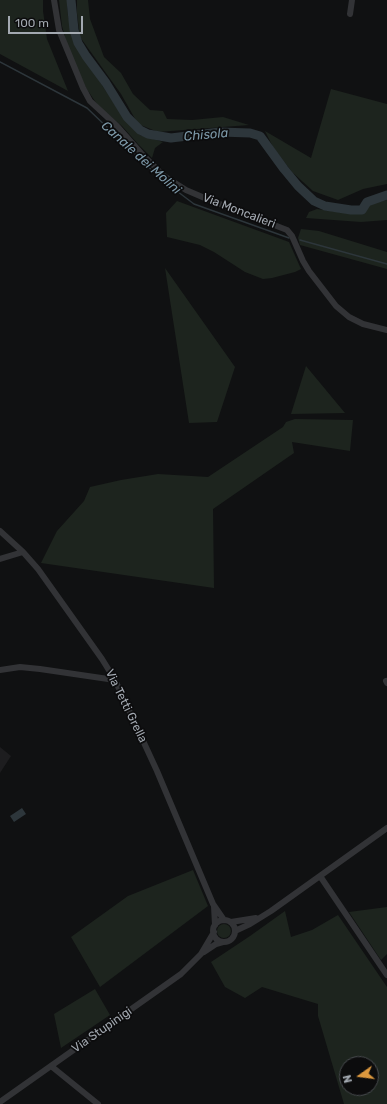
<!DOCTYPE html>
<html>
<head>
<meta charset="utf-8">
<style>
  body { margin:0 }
  #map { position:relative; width:387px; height:1104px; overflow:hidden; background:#101112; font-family:Rubik,sans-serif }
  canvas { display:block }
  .north { position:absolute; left:339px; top:1056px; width:40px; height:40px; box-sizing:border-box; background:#0c0c0d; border:1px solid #484b4f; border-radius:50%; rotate:256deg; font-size:11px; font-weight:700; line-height:16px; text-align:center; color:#a3a9b1 }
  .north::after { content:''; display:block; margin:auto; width:14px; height:18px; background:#dc983e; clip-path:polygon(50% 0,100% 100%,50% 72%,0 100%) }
  .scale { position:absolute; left:8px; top:16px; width:75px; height:18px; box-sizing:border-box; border:2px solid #a3a9b1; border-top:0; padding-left:5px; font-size:12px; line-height:14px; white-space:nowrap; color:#a3a9b1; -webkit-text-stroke:3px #0c0c0d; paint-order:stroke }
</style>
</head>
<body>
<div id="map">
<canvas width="387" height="1104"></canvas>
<div class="north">N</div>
<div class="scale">100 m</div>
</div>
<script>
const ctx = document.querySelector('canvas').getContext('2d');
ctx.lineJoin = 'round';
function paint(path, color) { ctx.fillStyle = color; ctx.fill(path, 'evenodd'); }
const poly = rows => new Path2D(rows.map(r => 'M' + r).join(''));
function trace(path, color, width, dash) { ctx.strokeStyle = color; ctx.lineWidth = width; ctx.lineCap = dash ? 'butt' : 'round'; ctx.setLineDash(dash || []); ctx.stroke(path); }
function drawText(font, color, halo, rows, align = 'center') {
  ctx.font = font + ' Rubik,sans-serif'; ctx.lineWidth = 3.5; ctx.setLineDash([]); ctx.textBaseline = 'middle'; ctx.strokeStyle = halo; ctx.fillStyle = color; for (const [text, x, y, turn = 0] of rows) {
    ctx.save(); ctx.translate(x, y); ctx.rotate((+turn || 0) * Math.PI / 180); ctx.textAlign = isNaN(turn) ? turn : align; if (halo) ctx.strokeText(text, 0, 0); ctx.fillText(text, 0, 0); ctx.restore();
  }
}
paint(poly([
  [0,747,11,756,0,773]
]), '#1d1d1f');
paint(poly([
  [0,0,43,0,43,11,47,39,68,91,0,54],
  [59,0,67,0,68,16,76,45,124,119,140,135,163,142,155,148,152,158,138,144,122,126,99,107,86,88,68,48,62,26],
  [77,0,88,0,90,19,104,57,121,73,133,94,150,110,163,111,167,119,192,120,223,117,249,125,158,132,138,124,121,94,80,37,77,13],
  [331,89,387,104,387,184,363,189,338,200,313,191,292,172,273,147,265,131,311,158],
  [387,200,387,220,361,222,306,218,309,212,317,209,352,214,363,212,370,204],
  [177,201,289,242,301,269,295,272,272,278,263,279,245,272,214,252,200,245,167,237,166,213],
  [301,229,319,231,387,252,387,269,300,245,298,238],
  [165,268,235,367,217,422,189,423],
  [306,366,345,413,291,414],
  [295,419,353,420,350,451,292,442,294,453,213,509,214,588,41,563,57,531,84,501,90,487,121,480,158,474,208,477,283,427,286,422],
  [193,870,208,906,100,987,71,937,128,896],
  [387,907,387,954,381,960,349,912],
  [285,911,291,937,312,930,338,915,387,987,387,1104,344,1104,318,1016,318,1004,262,987,245,998,225,987,211,962,250,936],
  [347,1064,371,1064,371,1088,347,1088],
  '217 931a7 7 0 1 1 14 0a7 7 0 1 1-14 0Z',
  [95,989,110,1015,61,1048,54,1014]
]), '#1d241e');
paint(poly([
  [22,808,26,814,14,822,10,816]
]), '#2d363b');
trace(poly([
  [0,62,87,108,161,179,194,204,289,238],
  [300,240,387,264]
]), '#2d363b', 1.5);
trace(poly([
  [71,0,74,30,78,43,86,56,106,83,127,117,140,130,148,134,171,138,220,132,250,133,260,136,284,169,298,186,314,201,325,206,351,210,362,210,367,202,387,195]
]), '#2d363b', 9);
trace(poly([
  [54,0,59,30,83,88,90,101,117,126,141,153,164,176,186,190,207,199,287,230,292,236,303,261,309,271,336,306,349,317,363,324,387,330],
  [350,14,352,0],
  [0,531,23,552,38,569,102,659,115,680,157,771,213,904,224,920],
  [0,559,23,552],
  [0,670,20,667,40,669,115,680],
  [386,681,387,683],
  [320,876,387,975],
  [214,906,215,925],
  '213 931a11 11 0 1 1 22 0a11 11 0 1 1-22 0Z',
  [231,922,256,918],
  [235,931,250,924,271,911,387,828],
  [204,952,216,944,223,942],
  [51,1066,98,1104],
  [0,1102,181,974,201,954,214,932]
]), '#323336', 6);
drawText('12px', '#a3a9b1', '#0c0c0d', [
  ["Via Moncalieri",239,211,21],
  ["Via Tetti Grella",126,706,64],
  ["Via Stupinigi",102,1030,-35]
]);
drawText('italic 13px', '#7d99a9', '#0c0c0d', [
  ["Chisola",206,135,-5],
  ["Canale dei Molini",141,158,42]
]);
</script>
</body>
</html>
